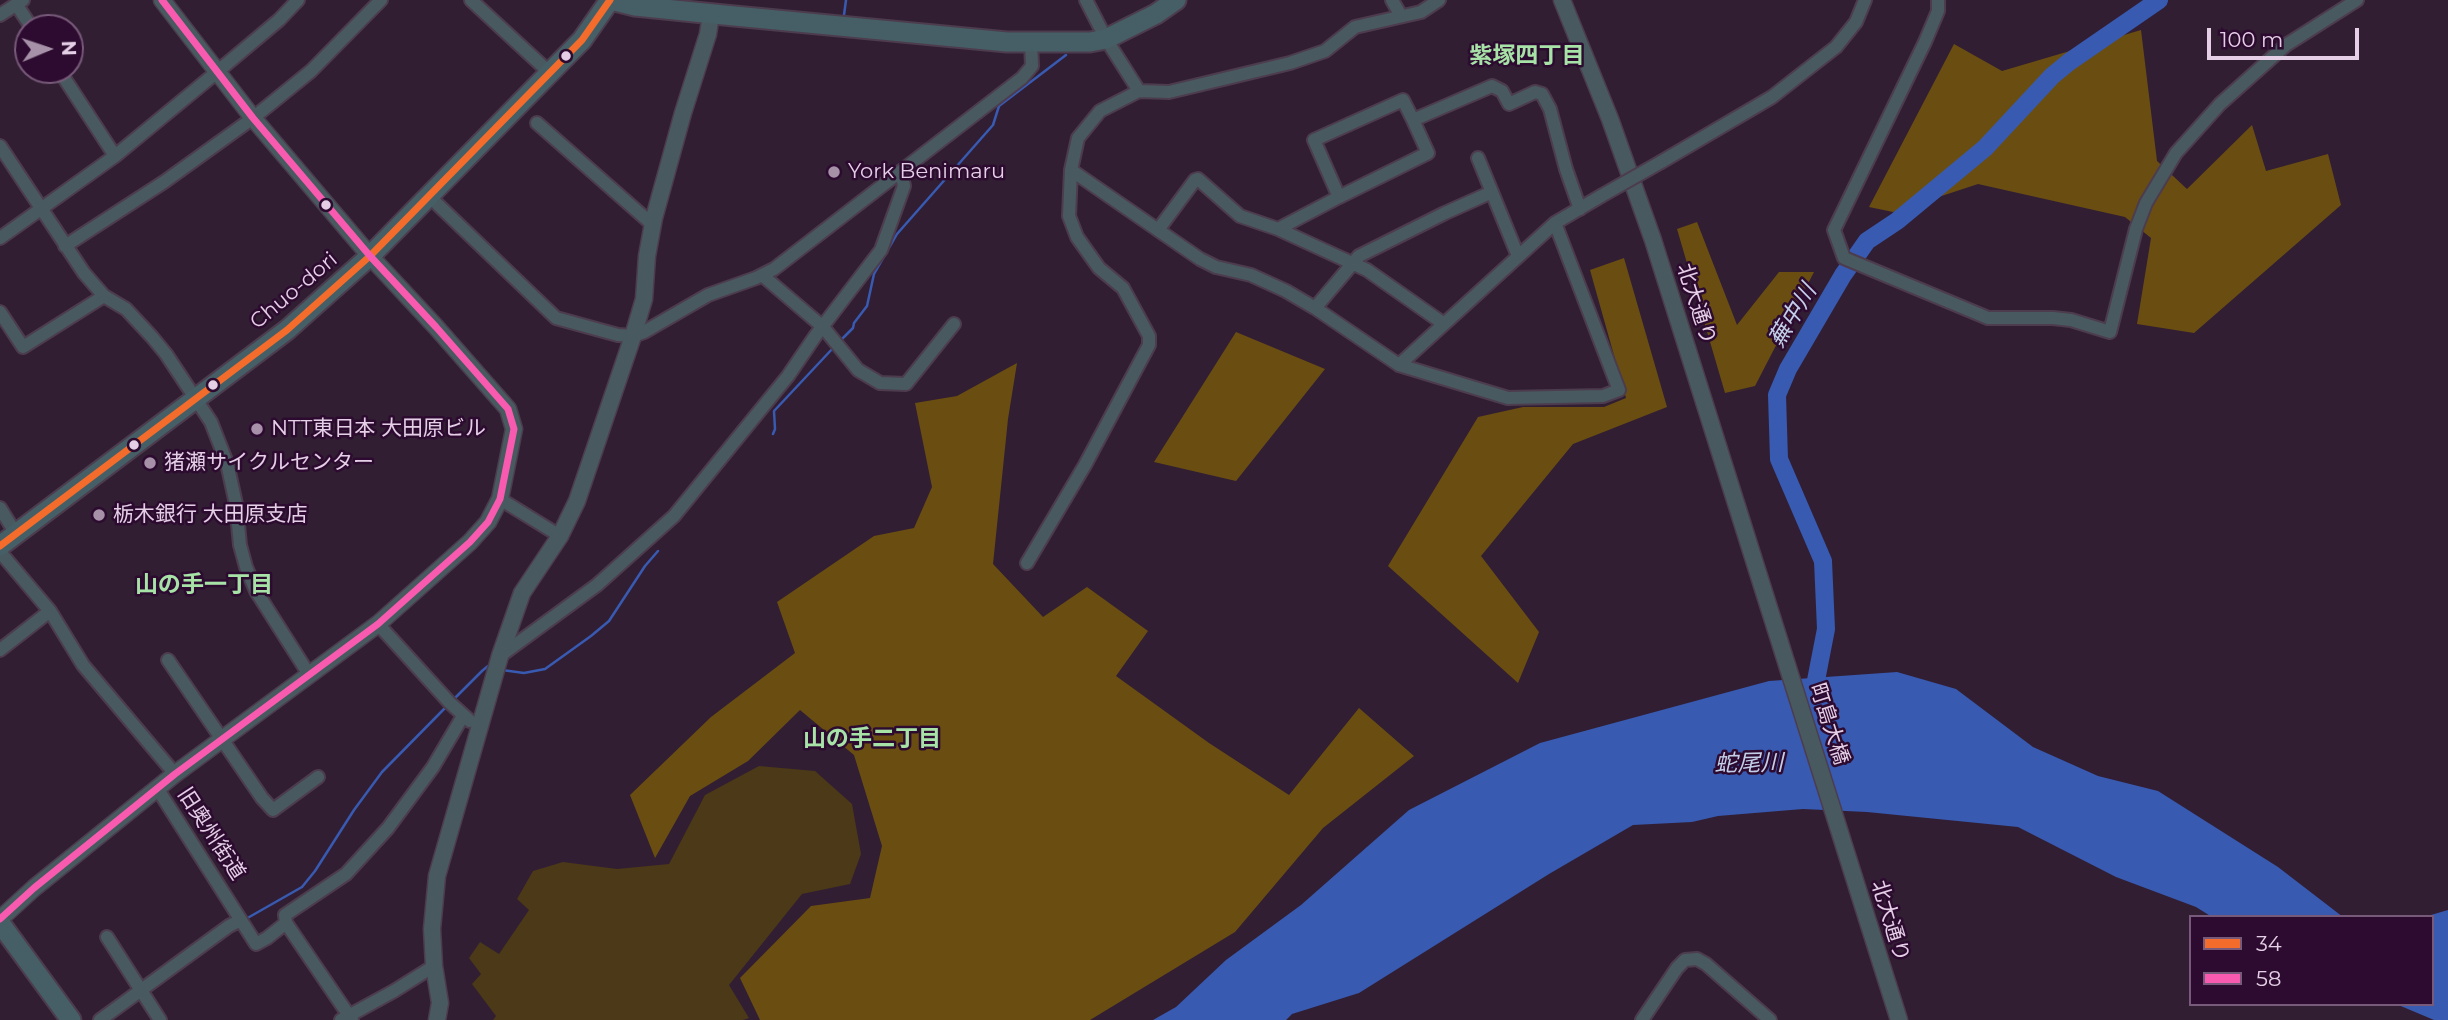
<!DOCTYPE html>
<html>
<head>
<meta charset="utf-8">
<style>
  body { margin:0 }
  #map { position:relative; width:2448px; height:1020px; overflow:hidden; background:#311e33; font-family:Montserrat,sans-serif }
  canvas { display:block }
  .legend { position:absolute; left:2189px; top:915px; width:245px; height:91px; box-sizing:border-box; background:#2d0b30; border:2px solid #775979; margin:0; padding:9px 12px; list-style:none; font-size:21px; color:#e5cfe7 }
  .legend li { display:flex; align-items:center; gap:14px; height:35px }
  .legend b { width:35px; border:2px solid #775979 }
  .north { position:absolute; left:14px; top:14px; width:70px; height:70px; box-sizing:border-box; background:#2d0b30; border:2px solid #775979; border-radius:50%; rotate:88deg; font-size:19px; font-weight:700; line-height:28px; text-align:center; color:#e5cfe7 }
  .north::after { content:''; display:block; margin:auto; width:24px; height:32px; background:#a691a8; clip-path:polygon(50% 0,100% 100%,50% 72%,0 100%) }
  .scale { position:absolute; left:2207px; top:28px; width:152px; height:32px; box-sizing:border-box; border:4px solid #e5cfe7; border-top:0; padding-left:9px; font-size:21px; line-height:24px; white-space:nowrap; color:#e5cfe7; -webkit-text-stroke:5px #2d0b30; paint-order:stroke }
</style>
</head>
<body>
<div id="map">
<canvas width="2448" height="1020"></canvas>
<ul class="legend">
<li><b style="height:9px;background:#f36c2b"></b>34</li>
<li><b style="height:9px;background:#f75aaf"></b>58</li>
</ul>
<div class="north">N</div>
<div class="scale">100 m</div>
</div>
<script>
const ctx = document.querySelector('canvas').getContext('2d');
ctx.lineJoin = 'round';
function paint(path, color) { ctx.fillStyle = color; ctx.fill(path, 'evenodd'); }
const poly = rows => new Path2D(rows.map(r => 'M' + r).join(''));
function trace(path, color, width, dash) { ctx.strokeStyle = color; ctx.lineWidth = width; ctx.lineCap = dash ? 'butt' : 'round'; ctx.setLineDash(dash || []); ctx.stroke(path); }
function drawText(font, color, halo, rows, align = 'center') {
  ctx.font = font + ' Montserrat,"Noto Sans JP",sans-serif'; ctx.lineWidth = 5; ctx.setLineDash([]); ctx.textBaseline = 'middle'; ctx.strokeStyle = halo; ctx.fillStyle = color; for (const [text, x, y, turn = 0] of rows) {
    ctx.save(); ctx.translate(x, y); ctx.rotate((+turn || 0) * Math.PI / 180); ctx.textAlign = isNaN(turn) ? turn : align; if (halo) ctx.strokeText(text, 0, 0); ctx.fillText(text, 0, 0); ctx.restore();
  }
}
paint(poly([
  [759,766,815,771,852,804,861,854,850,884,802,894,729,985,749,1018,743,1020,493,1020,496,1016,472,984,481,974,469,958,480,942,499,954,529,910,517,899,533,871,563,862,617,869,669,864,705,795]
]), '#4b3918');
paint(poly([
  [2141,30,2157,161,2187,189,2252,125,2266,171,2328,154,2341,205,2194,333,2137,324,2151,238,2125,217,1978,184,1893,212,1869,207,1954,44,2002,71],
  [1697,222,1737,325,1779,272,1814,272,1755,386,1725,393,1677,229],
  [1624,258,1667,407,1573,444,1481,556,1539,632,1518,683,1388,566,1478,417,1523,407,1604,407,1626,398,1590,270],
  [1236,332,1325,369,1236,481,1154,462],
  [1017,363,1008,419,993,564,1043,617,1087,587,1148,631,1116,676,1209,743,1289,795,1359,708,1414,756,1323,828,1235,932,1090,1020,760,1020,740,978,811,906,870,898,882,846,854,755,800,710,748,761,690,796,655,858,630,795,711,717,795,653,777,602,874,536,914,528,932,487,915,403,957,396]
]), '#6a4e11');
paint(poly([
  [1897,672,1956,689,2033,747,2098,776,2158,791,2278,867,2343,917,2212,917,2196,907,2116,877,2018,827,1867,812,1803,809,1718,816,1692,822,1633,825,1549,874,1359,993,1292,1014,1286,1020,1153,1020,1176,1007,1226,960,1301,905,1409,810,1540,743,1769,681],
  [2448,910,2448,1020,2434,1020,2396,1004,2432,1004,2432,917,2424,917]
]), '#385ab1');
trace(poly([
  [844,15,846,0],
  [839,342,853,328,854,323,867,306,874,274,897,234,993,125,999,106,1066,55],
  [773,434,775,429,774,411,834,347],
  [502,670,524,673,545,669,591,636,609,621,645,566,658,551],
  [453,700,482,671,488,666,492,666],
  [244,920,302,887,315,871,354,810,382,772,446,707]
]), '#385ab1', 2.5);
trace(poly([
  [1812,701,1826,629,1823,561,1779,459,1777,395,1788,369,1843,275,1867,241,1897,221,1985,148,2052,76,2069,62,2159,0]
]), '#385ab1', 18);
const minor = poly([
  [471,0,550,73],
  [1392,0,1401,16],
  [1938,0,1938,11,1925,42,1834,230,1844,258,1988,318,2053,318,2071,320,2110,332,2136,229,2146,203,2176,153,2220,104,2286,45,2357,0],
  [16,4,32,28],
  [0,15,23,0],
  [59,70,115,156],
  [1139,91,1169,92,1290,63,1325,51,1355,27,1421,12,1439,0],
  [537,123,653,225],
  [0,146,84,273,104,296,126,309,152,337,166,354,211,422,227,463,236,504,240,545,246,567,256,591,310,676],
  [1478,158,1518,256],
  [1661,162,1772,97,1809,68,1836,47,1856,22,1865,0],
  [1071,170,1200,259,1216,267,1251,275,1286,291,1315,308,1399,365,1508,398,1603,396,1619,390,1555,223],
  [430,197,556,318,618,335,633,336,644,332,708,295,756,278,774,269,1022,78,1032,66,1031,42],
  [1339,197,1428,153,1413,120],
  [1278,229,1339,197,1314,140,1403,100,1413,120,1492,86,1502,91,1509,104,1535,92,1542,94,1550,109,1566,169,1580,209],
  [1158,230,1195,180,1198,179,1240,216,1278,229,1367,270,1444,324],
  [0,238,115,156,217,72,279,20,298,0],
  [65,246,164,182,253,118,311,71,381,0],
  [762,275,823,327,858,370,880,383,906,384,954,324],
  [1315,308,1359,256,1445,213,1492,192],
  [0,312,23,347,104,296],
  [1399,365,1555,223,1601,196],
  [500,499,560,536],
  [0,508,16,534],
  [0,552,50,611,83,665,175,774],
  [1027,563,1085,465,1149,345,1149,336,1123,288,1099,268,1077,237,1069,216,1071,170,1078,138,1100,111,1139,91,1106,39,1086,0],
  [378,624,450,703,470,721],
  [0,650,50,611],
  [500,656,597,585,674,516,788,376,816,335,881,250,904,186,901,171],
  [168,660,262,798,273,810,318,777],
  [157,788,256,944,267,938,286,923,352,1020],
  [286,923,285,915,346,874,388,828,433,767,463,716],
  [107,937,160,1020],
  [100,1020,229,926,241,920],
  [341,1020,394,991,434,966],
  [1642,1020,1677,968,1685,960,1697,959,1706,964,1770,1020]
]);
const tertiary = poly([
  [1562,0,1610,119,1653,240,1899,1020],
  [0,919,34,888,175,774,378,624,470,542,488,522,500,499,514,429,508,409,436,327,370,256,253,118,162,0],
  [437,1020,440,1003,434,966,432,929,437,876,500,656,522,593,560,536,577,501,633,336,644,299,647,256,654,218,683,113,708,34,711,14]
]);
const primary = poly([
  [611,0,635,6,724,15,1007,42,1090,42,1106,39,1156,14,1176,0],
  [0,546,287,330,370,256,582,40,610,0],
  [0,923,71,1020]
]);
trace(minor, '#4c3c4e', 16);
trace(tertiary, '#4c3c4e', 19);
trace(primary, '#4c3c4e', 23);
trace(minor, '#485a5f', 12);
trace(tertiary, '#485a5f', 16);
trace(primary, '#465f66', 19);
const minorBridge = poly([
  [1601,196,1661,162]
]);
trace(minorBridge, '#4c3c4e', 16, []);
trace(minorBridge, '#485a5f', 12);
trace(poly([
  [0,546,287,330,370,256,582,40,610,0]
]), '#f36c2b', 7);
trace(poly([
  [0,919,34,888,175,774,378,624,470,542,488,522,500,499,514,429,508,409,436,327,370,256,253,118,162,0]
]), '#f75aaf', 7);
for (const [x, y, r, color] of [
  [566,56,6,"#e5cfe7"],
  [834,172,7,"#a691a8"],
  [326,205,6,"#e5cfe7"],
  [213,385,6,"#e5cfe7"],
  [257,429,7,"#a691a8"],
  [134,445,6,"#e5cfe7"],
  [150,463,7,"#a691a8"],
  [99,515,7,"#a691a8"]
]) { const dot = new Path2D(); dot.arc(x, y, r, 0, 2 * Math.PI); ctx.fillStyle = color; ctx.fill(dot); trace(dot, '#2d0b30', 2.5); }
drawText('21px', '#e5cfe7', '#2d0b30', [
  ["York Benimaru",848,172],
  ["NTT東日本 大田原ビル",271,429],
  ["猪瀬サイクルセンター",164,463],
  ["栃木銀行 大田原支店",113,515]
], 'left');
drawText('21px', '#e5cfe7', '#2d0b30', [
  ["Chuo-dori",294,291,-40],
  ["北大通り",1696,304,72],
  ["町島大橋",1829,724,72],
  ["旧奥州街道",211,834,57],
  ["北大通り",1890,921,73]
]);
drawText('bold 23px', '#a7e2a7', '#2d0b30', [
  ["紫塚四丁目",1527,56],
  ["山の手一丁目",204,585],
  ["山の手二丁目",872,739]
]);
drawText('italic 23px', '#c3cfe8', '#2d0b30', [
  ["蕪中川",1793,316,-59],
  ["蛇尾川",1749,764,-1]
]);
</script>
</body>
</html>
